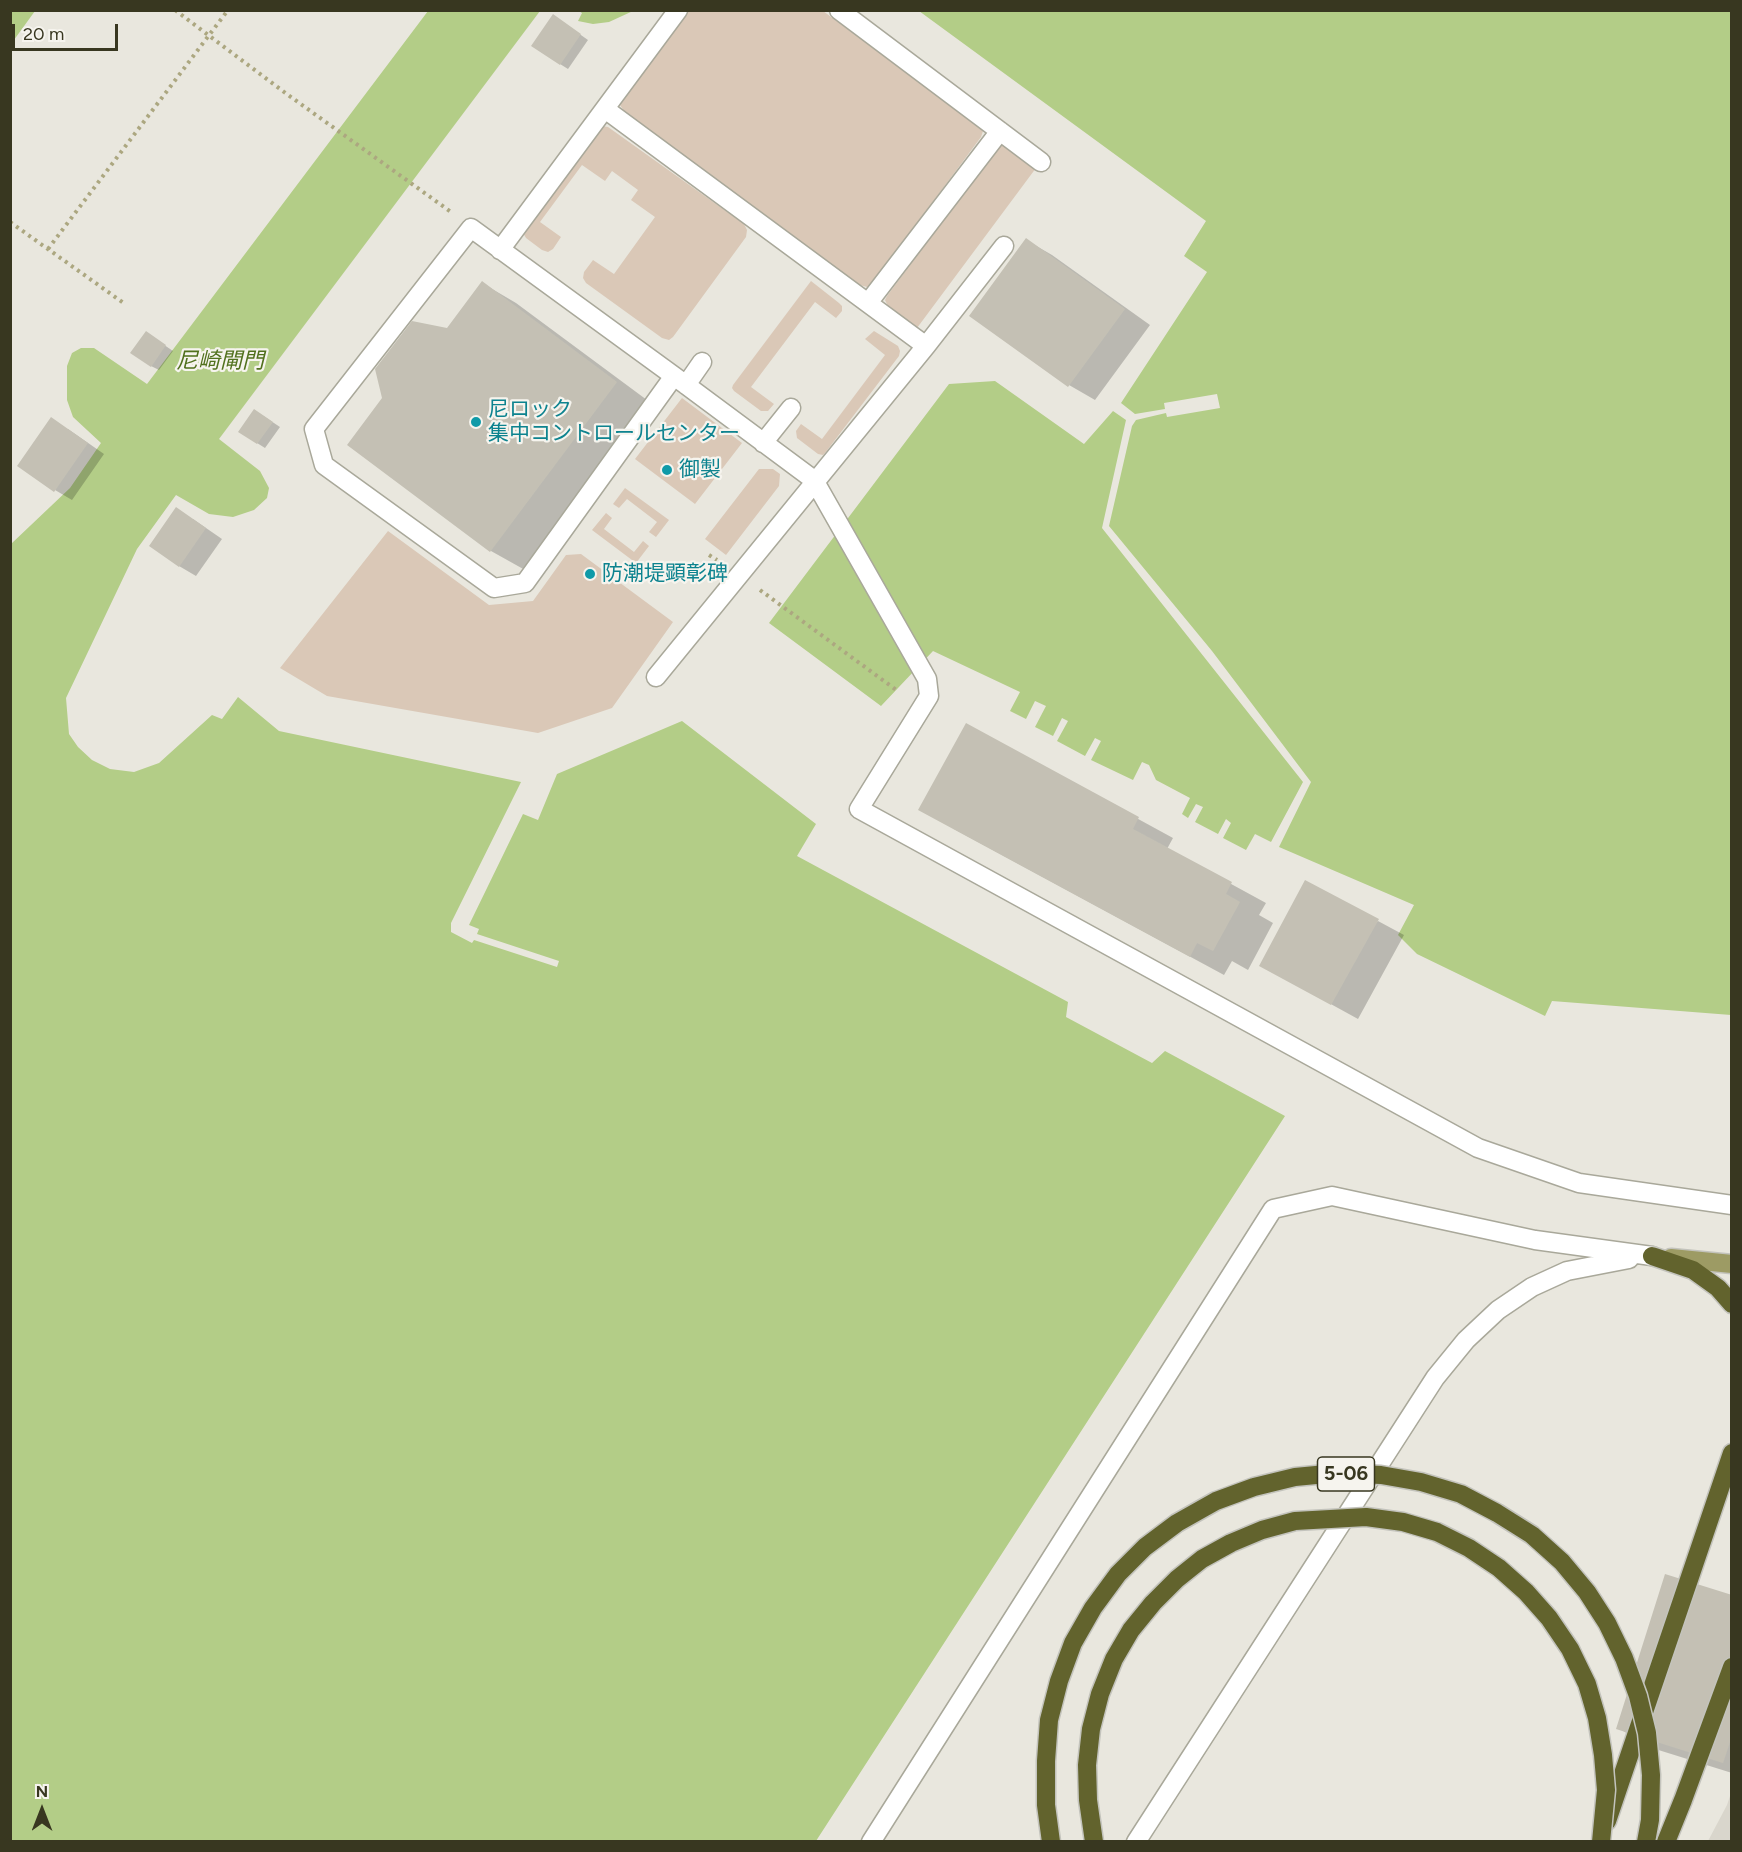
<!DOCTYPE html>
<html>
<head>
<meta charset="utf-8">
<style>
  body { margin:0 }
  #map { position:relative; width:1742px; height:1852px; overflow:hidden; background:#e9e7de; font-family:Figtree,sans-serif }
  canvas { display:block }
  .frame { position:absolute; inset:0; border:12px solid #383720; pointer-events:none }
  .north { position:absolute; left:12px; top:1780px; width:60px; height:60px; -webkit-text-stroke:4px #f6f4ee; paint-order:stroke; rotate:0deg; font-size:16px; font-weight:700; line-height:24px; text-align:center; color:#383720 }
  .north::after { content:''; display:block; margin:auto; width:21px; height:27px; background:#383720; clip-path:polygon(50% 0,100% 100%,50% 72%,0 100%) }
  .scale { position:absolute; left:12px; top:24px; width:106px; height:27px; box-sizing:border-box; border:3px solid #383720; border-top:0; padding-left:8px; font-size:18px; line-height:21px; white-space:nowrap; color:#383720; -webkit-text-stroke:4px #f6f4ee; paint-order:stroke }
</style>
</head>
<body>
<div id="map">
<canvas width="1742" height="1852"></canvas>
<div class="frame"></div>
<div class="north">N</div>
<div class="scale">20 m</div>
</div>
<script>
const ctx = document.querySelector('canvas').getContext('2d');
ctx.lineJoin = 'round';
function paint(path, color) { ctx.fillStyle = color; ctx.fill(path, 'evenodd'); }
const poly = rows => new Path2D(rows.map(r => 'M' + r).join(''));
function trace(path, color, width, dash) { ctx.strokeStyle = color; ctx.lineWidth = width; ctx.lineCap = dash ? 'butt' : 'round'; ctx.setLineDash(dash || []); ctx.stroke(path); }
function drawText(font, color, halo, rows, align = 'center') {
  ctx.font = font + ' Figtree,"Noto Sans JP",sans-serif'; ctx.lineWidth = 4.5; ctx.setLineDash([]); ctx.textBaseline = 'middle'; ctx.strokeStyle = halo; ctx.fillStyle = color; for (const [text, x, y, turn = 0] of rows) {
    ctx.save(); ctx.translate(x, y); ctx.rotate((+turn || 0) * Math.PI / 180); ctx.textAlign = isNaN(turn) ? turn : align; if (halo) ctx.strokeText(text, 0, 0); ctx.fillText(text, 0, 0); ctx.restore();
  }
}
paint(poly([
  [1731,1793,1731,1841,1708,1841,1727,1805]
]), '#d9d6cc');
paint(poly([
  [688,11,823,11,980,126,983,131,981,137,872,284,867,287,860,285,624,111,620,105,622,99],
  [602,126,608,127,744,224,747,230,746,237,673,337,669,340,662,338,586,283,583,278,584,272,593,260,614,274,655,217,631,200,638,190,612,171,605,181,582,165,540,222,561,237,553,249,548,252,542,250,526,238,523,233],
  [1002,145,1036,168,917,328,888,306,885,300,887,296,997,148],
  [811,281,839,303,842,306,842,311,836,318,815,302,751,387,774,404,768,411,761,411,734,391,732,388,733,385],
  [874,331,898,346,900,351,899,356,825,453,823,455,818,454,797,438,796,431,801,424,822,439,885,355,865,339],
  [682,398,742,443,695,504,635,459],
  [759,469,773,469,780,474,779,486,726,555,705,539],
  [625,488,669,520,656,537,649,532,657,522,627,499,619,508,613,504],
  [606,513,612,518,604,529,634,552,643,541,649,546,636,563,592,530],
  [388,531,489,605,533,601,566,555,581,554,673,622,612,708,538,733,327,696,280,668]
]), '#dac8b7');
paint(poly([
  [11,10,35,11,11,44,10,11],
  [428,11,540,11,219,439,260,471,269,488,267,498,254,510,233,517,209,514,176,495,137,549,66,698,69,734,78,747,92,760,110,769,134,772,159,763,212,715,222,719,238,697,279,731,521,782,451,923,451,932,472,943,474,940,557,967,559,961,477,934,479,929,469,925,523,814,538,820,557,774,682,721,816,824,797,856,1068,1002,1066,1017,1152,1063,1165,1051,1285,1116,816,1841,11,1841,11,544,70,488,101,443,73,417,67,400,67,366,72,353,81,348,94,348,147,384],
  [579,11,633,11,609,22,593,24,578,21,582,13],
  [919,11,1731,11,1731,1015,1552,1001,1545,1016,1417,954,1398,935,1414,905,1279,847,1311,782,1212,651,1109,526,1132,426,1136,420,1166,413,1167,417,1220,408,1217,394,1164,403,1165,409,1135,414,1121,403,1207,272,1184,256,1206,221],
  [995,381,1084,444,1113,411,1126,420,1102,528,1303,782,1271,842,1255,834,1246,850,1223,838,1231,823,1226,819,1218,834,1195,822,1203,807,1196,804,1188,818,1182,814,1190,798,1156,780,1149,765,1142,762,1133,780,1091,760,1101,741,1095,738,1085,756,1057,741,1068,721,1062,718,1053,736,1035,727,1046,706,1035,701,1026,719,1010,711,1020,692,933,651,881,706,769,623,949,384]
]), '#b3cd87');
paint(poly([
  [561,21,588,40,568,69,560,64],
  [1026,240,1052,255,1150,325,1095,400,1069,385],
  [482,283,516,303,651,403,525,570,491,551,349,445,384,399,447,329],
  [154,338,173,351,159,370,151,366],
  [262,415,280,427,265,448,257,443],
  [68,429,104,454,72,500,55,490],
  [193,519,222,539,196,576,179,566],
  [966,725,1173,838,1167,849,1266,903,1259,915,1273,923,1248,970,1232,961,1224,975,954,829],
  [1378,921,1404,935,1358,1019,1287,980],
  [1732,1596,1732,1773,1652,1748,1618,1728]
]), '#0003');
paint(poly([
  [553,14,581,34,560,65,531,46],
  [1026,238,1125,309,1068,387,969,316],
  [482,281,617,382,490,552,347,445,382,398,375,369,412,321,447,328],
  [146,331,166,345,151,367,130,353],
  [254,409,273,422,257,444,238,432],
  [51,417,88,443,54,492,17,466],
  [176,507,206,528,179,567,149,546],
  [966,723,1139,817,1133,829,1232,882,1226,894,1240,902,1213,951,1197,943,1190,957,918,810],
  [1305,880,1379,919,1331,1005,1259,966],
  [1665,1574,1732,1595,1732,1736,1723,1763,1616,1729]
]), '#c4c0b4');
const service = poly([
  [839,10,1041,162],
  [605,109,926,346],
  [500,250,678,10],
  [868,303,1000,131],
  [674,376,525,583,494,588,324,465,314,429,471,228,674,376,814,480,927,679,929,696,859,809,1478,1148,1579,1183,1732,1205],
  [686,385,702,362],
  [763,443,791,408],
  [656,677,926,346,1004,246]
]);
const minor = poly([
  [871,1842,1273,1209,1332,1196,1535,1240,1652,1256],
  [1136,1842,1435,1378,1466,1340,1498,1310,1532,1287,1567,1271,1629,1259]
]);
const primary = poly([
  [1671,1258,1732,1264]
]);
const motorway = poly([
  [1652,1256,1693,1270,1718,1288,1732,1304],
  [1607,1821,1732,1453],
  [1666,1842,1683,1800,1732,1667]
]);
trace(service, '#a9a89a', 21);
trace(minor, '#a9a89a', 21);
trace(primary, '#c3c3bc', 21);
trace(motorway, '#c3c3bc', 21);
trace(poly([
  [175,10,284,92,451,212],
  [10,222,125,304],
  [48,249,228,10],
  [709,555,717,560],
  [760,590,899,692]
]), '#aca780', 4, [3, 4.5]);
trace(service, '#fff', 18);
trace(minor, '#fff', 18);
trace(primary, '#9d9b64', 18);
trace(motorway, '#62632d', 18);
const motorwayBridge = poly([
  [1051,1842,1046,1805,1046,1761,1049,1720,1059,1681,1073,1643,1093,1608,1118,1574,1145,1547,1177,1523,1216,1501,1254,1487,1295,1477,1337,1473,1381,1475,1421,1482,1461,1494,1497,1513,1532,1535,1562,1562,1587,1592,1607,1623,1624,1658,1638,1696,1647,1733,1651,1775,1650,1820,1646,1842],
  [1094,1842,1088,1800,1087,1765,1091,1729,1100,1694,1114,1659,1131,1630,1153,1603,1177,1579,1202,1559,1231,1543,1262,1530,1295,1521,1366,1517,1403,1522,1437,1532,1469,1548,1499,1568,1526,1592,1549,1618,1570,1649,1587,1684,1597,1718,1603,1755,1606,1790,1601,1842]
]);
trace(motorwayBridge, '#c3c3bc', 21, []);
trace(motorwayBridge, '#62632d', 18);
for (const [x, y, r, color] of [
  [476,422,6,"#0f9aa8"],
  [667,470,6,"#0f9aa8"],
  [590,574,6,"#0f9aa8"]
]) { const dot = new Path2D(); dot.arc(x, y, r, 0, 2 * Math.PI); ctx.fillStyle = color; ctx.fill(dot); trace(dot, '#f6f4ee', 2); }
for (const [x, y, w] of [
  [1346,1474,57]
]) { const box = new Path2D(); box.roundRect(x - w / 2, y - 17, w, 34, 4.5); ctx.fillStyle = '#f6f4ee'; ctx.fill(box); trace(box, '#383720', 1.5); }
drawText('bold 20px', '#383720', null, [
  ["5-06",1346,1474]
]);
drawText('21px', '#0d838f', '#f6f4ee', [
  ["尼ロック",488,410],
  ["集中コントロールセンター",488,434],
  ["御製",679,470],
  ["防潮堤顕彰碑",602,574]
], 'left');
drawText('italic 22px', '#51711e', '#f6f4ee', [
  ["尼崎閘門",220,362]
]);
</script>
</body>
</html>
